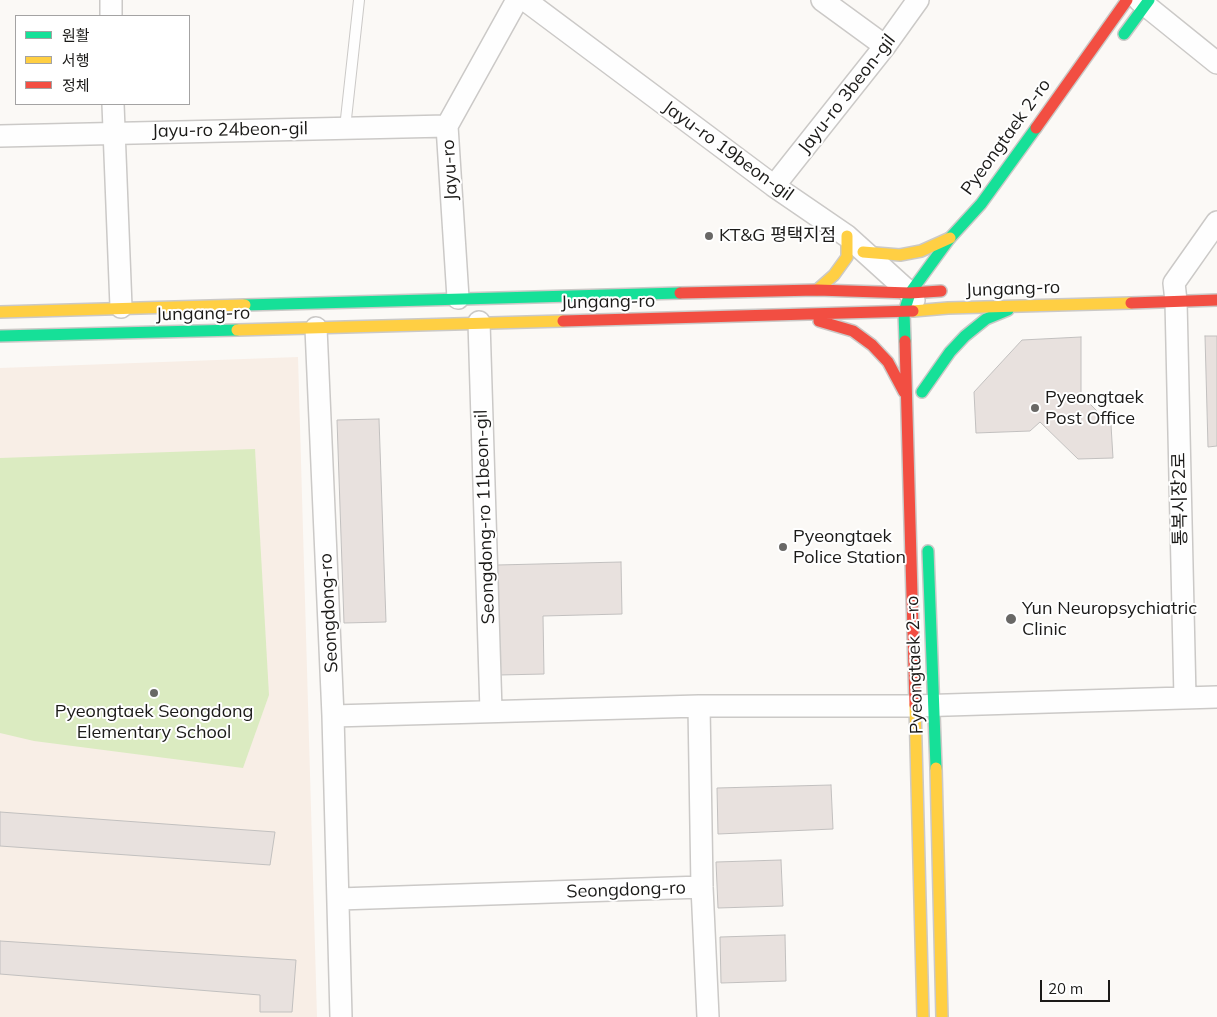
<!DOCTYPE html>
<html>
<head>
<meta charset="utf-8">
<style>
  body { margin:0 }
  #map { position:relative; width:1217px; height:1017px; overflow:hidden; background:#fbf9f6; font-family:Mulish,"Noto Sans KR",sans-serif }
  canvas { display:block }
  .legend { position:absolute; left:15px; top:15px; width:175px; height:90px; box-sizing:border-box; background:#fff; border:1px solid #a4a3a3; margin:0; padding:6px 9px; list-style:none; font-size:15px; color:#1b1a18 }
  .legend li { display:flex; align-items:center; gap:10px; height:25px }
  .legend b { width:25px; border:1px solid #a4a3a3 }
  .scale { position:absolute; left:1040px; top:980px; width:70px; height:22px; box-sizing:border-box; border:2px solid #1b1a18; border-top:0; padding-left:6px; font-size:15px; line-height:18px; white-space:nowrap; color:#1b1a18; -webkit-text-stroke:4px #fff; paint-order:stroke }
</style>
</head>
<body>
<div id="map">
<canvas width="1217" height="1017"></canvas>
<ul class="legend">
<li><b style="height:6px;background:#16e098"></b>원활</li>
<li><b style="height:6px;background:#ffcf43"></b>서행</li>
<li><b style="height:6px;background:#f24e42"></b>정체</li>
</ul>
<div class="scale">20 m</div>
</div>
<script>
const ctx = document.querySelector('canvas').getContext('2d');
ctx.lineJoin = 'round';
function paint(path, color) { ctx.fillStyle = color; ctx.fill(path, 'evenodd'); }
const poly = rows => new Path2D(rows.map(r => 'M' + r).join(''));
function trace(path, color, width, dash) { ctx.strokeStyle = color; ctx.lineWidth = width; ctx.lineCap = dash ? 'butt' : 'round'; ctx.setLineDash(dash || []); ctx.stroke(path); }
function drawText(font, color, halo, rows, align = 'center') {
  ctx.font = font + ' Mulish,"Noto Sans KR",sans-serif'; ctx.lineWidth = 4; ctx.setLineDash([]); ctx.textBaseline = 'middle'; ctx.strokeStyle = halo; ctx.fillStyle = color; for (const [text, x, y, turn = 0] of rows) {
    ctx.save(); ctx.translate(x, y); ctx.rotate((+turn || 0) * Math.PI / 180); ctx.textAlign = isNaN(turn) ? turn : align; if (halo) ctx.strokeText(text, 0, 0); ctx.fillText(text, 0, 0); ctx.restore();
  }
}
paint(poly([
  [298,357,317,1017,0,1017,0,368]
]), '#f8eee6');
paint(poly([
  [255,449,269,695,243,768,34,741,0,733,0,458]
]), '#dbebc1');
const building = poly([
  [1205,336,1217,336,1217,446,1208,447,1205,336],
  [1081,337,1081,395,1111,425,1113,458,1078,459,1040,422,1030,431,976,433,974,392,1022,340,1081,337],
  [379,419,386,622,344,623,337,420,379,419],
  [621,562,622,614,543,616,544,674,499,675,497,565,621,562],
  [831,785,833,829,718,834,717,788,831,785],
  [0,812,275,832,270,865,0,846,0,812],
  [781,860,783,906,718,908,716,862,781,860],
  [785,935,786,981,721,983,720,937,785,935],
  [0,941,296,960,292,1012,260,1012,260,995,0,974,0,941]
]);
paint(building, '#e8e1de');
trace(building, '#c2c0bf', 1);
const lane = poly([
  [345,128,359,0]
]);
const street = poly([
  [111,0,111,16],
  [525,0,774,186,847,236,910,293,914,300],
  [822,0,885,46],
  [1139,0,1217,63],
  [113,104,121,307],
  [0,136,447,126],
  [774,186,885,46,918,0],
  [458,298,447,126,517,0],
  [479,322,491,711],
  [316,328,333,716,341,1017],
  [1185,698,1176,301,1174,283,1217,222],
  [699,706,702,887,708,1017],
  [333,716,699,706,914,706,1217,697],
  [339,899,702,887]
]);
const fast = poly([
  [1124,34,1149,0],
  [245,305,680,293],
  [0,336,237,330],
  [905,341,904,312,910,293,950,238,981,204,1036,128],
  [922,392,950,352,965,336,986,319,1008,310],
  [928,551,936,768]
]);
const slow = poly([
  [863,252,900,255,921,251,950,238],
  [817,290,834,275,847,257,847,236],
  [913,311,948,308,1131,303],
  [0,312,245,305],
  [237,330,563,321],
  [915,705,923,1017],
  [936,768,942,1017]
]);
const jam = poly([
  [1036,128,1127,0],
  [680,293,817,290,910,293,941,291],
  [1131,303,1217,300],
  [563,321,913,311],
  [819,321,853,331,872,345,888,362,904,392],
  [905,341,915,705]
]);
trace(lane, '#cbc9c7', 12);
trace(street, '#cbc9c7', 24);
trace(fast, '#cbc9c7', 14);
trace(slow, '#cbc9c7', 14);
trace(jam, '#cbc9c7', 14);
trace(lane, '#fefefe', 10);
trace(street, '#fefefe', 21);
trace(fast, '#16e098', 11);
trace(slow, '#ffcf43', 11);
trace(jam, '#f24e42', 11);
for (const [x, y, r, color] of [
  [709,236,5,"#696866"],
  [1035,408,5,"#696866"],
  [783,547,5,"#696866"],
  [1011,619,6,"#696866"],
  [154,693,5,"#696866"]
]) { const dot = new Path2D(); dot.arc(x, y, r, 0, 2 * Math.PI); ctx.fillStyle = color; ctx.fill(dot); trace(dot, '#fff', 2); }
drawText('18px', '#1b1a18', '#fff', [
  ["Jayu-ro 3beon-gil",847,94,-52],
  ["Jayu-ro 24beon-gil",230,130,-1],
  ["Pyeongtaek 2-ro",1006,137,-54],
  ["Jayu-ro 19beon-gil",728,151,36],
  ["Jayu-ro",450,170,-93],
  ["Jungang-ro",1013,289,-2],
  ["Jungang-ro",608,302,-1],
  ["Jungang-ro",203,314,-1],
  ["통복시장2로",1180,499,-91],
  ["Seongdong-ro 11beon-gil",485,517,-92],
  ["Seongdong-ro",329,613,-93],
  ["Pyeongtaek 2-ro",915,665,-92],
  ["Seongdong-ro",626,890,-2]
]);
drawText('18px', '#1b1a18', '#fff', [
  ["KT&G 평택지점",719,236],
  ["Pyeongtaek",1045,398],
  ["Post Office",1045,419],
  ["Pyeongtaek",793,537],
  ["Police Station",793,558],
  ["Yun Neuropsychiatric",1022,609],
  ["Clinic",1022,630],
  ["Pyeongtaek Seongdong",154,712,"center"],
  ["Elementary School",154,733,"center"]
], 'left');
</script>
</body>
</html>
